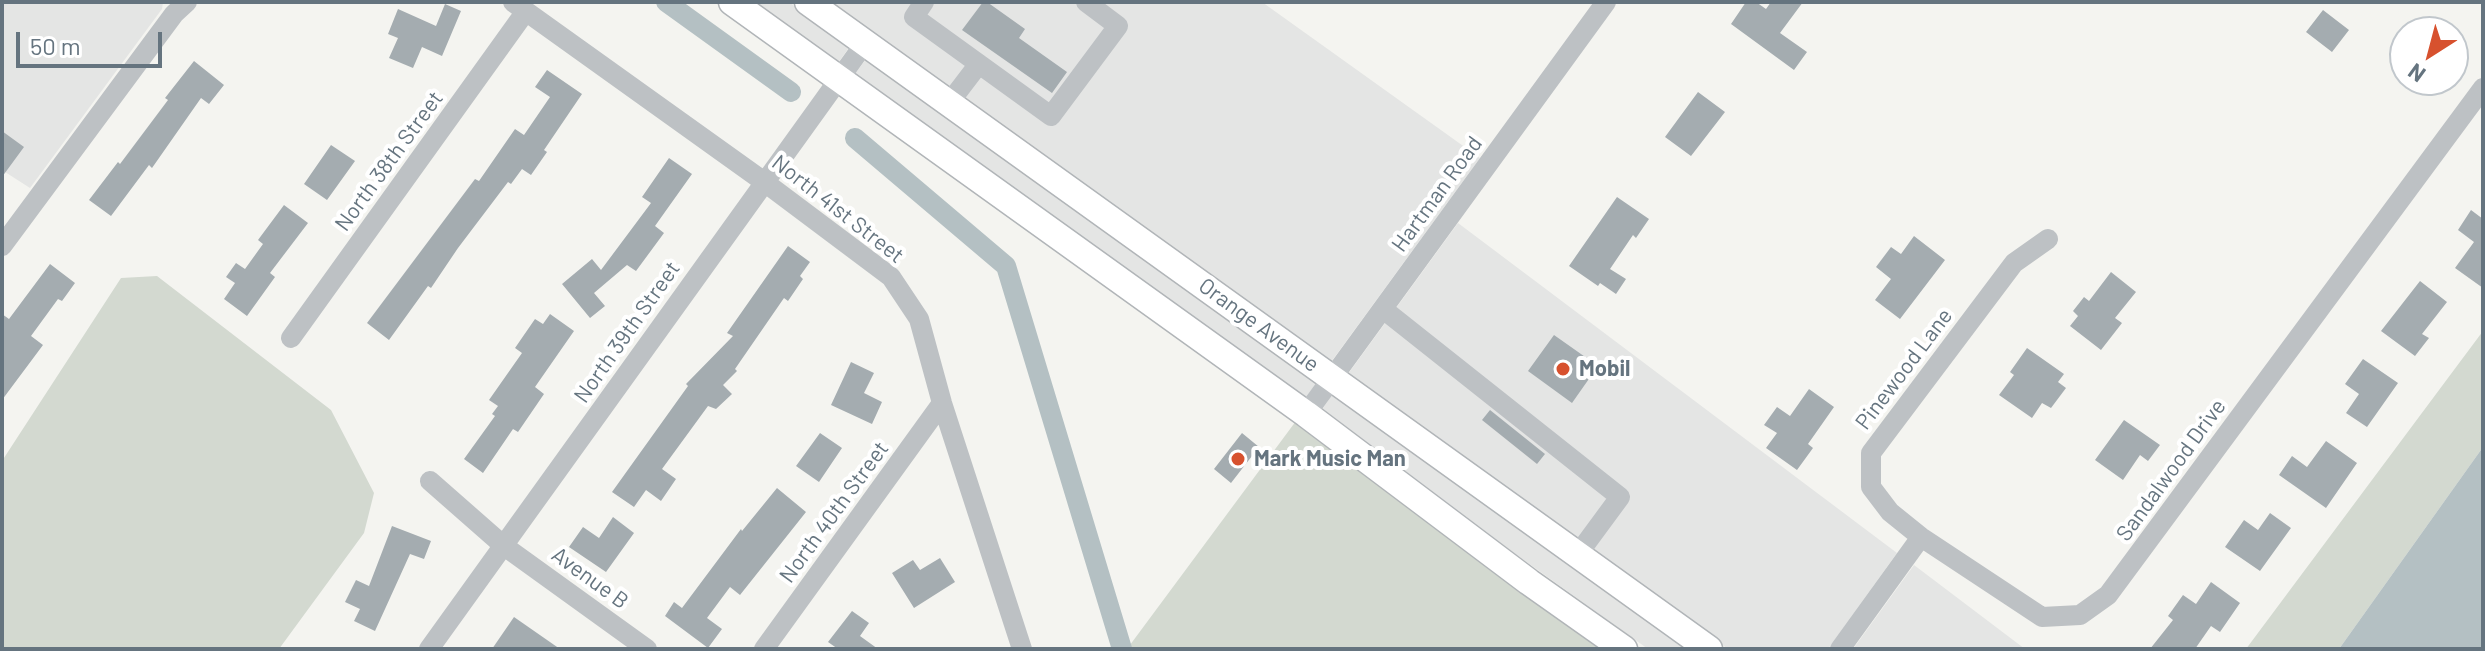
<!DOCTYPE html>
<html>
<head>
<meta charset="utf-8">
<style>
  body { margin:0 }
  #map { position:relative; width:2485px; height:651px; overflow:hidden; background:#f4f4f0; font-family:Barlow,sans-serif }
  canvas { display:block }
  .frame { position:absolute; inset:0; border:4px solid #65747f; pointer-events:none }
  .north { position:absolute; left:2389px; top:16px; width:80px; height:80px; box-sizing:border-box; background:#fff; border:2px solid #c1c7cc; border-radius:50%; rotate:216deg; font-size:22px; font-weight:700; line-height:32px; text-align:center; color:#65747f }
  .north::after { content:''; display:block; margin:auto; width:28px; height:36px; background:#d7512e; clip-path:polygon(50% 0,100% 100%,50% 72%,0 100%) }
  .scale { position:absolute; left:16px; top:32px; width:146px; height:36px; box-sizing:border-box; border:4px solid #65747f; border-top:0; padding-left:10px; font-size:24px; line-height:28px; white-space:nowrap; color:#65747f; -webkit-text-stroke:6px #fff; paint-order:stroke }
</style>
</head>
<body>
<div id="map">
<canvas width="2485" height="651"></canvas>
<div class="frame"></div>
<div class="north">N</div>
<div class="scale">50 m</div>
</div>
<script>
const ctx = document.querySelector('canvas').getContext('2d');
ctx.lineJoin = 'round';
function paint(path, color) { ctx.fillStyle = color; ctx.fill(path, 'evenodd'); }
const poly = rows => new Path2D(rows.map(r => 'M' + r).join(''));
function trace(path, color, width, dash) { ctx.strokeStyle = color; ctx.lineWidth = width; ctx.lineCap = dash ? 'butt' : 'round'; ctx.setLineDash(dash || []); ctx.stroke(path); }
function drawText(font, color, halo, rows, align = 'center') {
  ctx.font = font + ' Barlow,sans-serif'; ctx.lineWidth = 8; ctx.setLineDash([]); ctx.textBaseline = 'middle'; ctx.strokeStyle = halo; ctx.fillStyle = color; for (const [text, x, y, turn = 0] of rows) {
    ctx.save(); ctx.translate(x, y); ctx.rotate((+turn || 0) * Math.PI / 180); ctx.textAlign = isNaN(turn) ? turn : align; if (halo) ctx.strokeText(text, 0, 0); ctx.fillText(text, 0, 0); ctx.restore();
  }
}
paint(poly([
  [2,2,163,2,162,9,30,188,2,170],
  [754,2,789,2,850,46,838,63],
  [828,2,1262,2,1480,158,1331,362],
  [867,58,1318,381,1305,399,854,75],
  [1458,223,1897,553,1828,649,1728,649,1348,374],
  [1334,392,1690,649,1648,649,1418,484,1321,411],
  [1914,565,2025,649,1853,649]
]), '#e4e5e4');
paint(poly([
  [157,276,331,410,374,493,364,533,279,649,2,649,2,461,121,278],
  [2483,331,2483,447,2339,649,2246,649],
  [1296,421,1604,649,1127,649]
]), '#d3d9d0');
paint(poly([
  [2483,447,2483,649,2339,649]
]), '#b4c0c3');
trace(poly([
  [666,2,791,92],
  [855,138,1006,266,1122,649]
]), '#b4c0c3', 20);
paint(poly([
  [983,2,987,2,1025,29,1019,38,1067,72,1052,93,962,30],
  [1746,2,1756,2,1766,9,1771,2,1803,2,1780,33,1807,52,1794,70,1731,24],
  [445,4,461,11,442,56,422,47,413,68,389,58,398,38,388,34,398,9,436,26],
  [2323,10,2349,30,2332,52,2306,32],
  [194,61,224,85,209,104,201,98,152,168,149,165,111,216,89,200,118,162,120,164,168,100,165,98],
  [547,70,582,94,544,150,547,152,531,175,522,169,511,184,508,182,458,248,431,288,428,286,389,340,367,323,475,179,479,181,515,129,524,135,550,97,535,87],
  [1698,92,1725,112,1691,156,1665,137],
  [2,131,24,147,2,177],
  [331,145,355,161,327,200,304,184],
  [669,158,692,174,655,226,664,233,636,271,627,265,594,293,605,306,590,318,562,284,592,259,601,270,651,203,642,197],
  [1617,197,1649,219,1636,238,1633,235,1610,269,1626,279,1616,294,1600,283,1598,286,1569,266],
  [284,205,308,223,270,273,275,277,247,316,224,299,235,283,226,277,236,263,245,269,263,244,258,240],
  [2471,210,2483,219,2483,288,2455,268,2474,242,2458,230],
  [1914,236,1945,260,1900,319,1875,300,1891,279,1876,267,1891,247,1901,254],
  [788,246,810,262,800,276,803,279,788,301,784,298,735,369,737,371,723,385,732,394,716,409,708,406,662,469,676,479,661,501,646,490,634,507,612,492,688,386,686,384,733,336,727,333],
  [50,264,75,283,62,301,58,299,31,336,43,345,2,400,2,314,9,319],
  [2111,272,2136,292,2115,318,2122,323,2101,350,2070,326,2078,316,2073,311,2084,297,2089,301],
  [2420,281,2447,302,2422,334,2429,338,2415,356,2381,331],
  [550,314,574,331,535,387,544,394,518,432,513,429,483,473,464,459,495,416,492,414,498,406,489,400,522,353,515,348,535,319,543,324],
  [1554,335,1598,366,1572,403,1528,371],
  [2027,348,2064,374,2058,382,2066,388,2051,408,2042,403,2032,418,1999,395,2014,375,2010,372],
  [2363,359,2398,383,2367,427,2346,413,2359,394,2345,384],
  [851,362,874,373,864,393,882,402,872,424,831,405],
  [1809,389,1834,407,1808,444,1813,448,1797,470,1766,448,1777,433,1764,425,1777,407,1790,416],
  [1490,410,1545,454,1537,464,1482,420],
  [2124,420,2160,445,2148,461,2140,455,2123,480,2095,460],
  [820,433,842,448,819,482,796,466],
  [1242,433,1259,447,1231,483,1214,469],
  [2326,441,2357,463,2326,508,2279,475,2292,456,2307,467],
  [777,488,806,512,740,595,730,587,707,618,722,629,708,648,665,616,674,602,682,608,741,529,742,531],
  [2270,513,2291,528,2260,571,2225,547,2244,520,2258,530],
  [613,517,634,533,606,572,569,547,583,527,599,538],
  [392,526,431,541,424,559,410,554,375,631,354,621,360,609,345,602,356,580,369,586],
  [940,558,955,582,914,608,892,573,913,560,920,570],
  [2211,582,2240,603,2220,632,2211,626,2195,649,2150,649,2173,620,2168,616,2183,595,2196,604],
  [852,611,869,623,860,636,878,649,838,649,828,642],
  [514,617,560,649,492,649]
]), '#a4acb0');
const major = poly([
  [732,2,1306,414,1529,582,1624,649],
  [808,2,1709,649]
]);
trace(major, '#b1b5b8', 29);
trace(poly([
  [513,2,763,181,891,277,919,319,942,403,1022,649],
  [924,2,914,17,1051,116,1118,26,1086,2],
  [949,103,978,65],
  [2048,239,2014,263,1871,453,1871,487,1890,512,1921,537,2042,617,2080,615,2108,595,2483,88],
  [2,246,174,14,187,2],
  [1383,309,1620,497,1578,554],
  [291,338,526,11],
  [1306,414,1606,2],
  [430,481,504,546,647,649],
  [429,649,865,43],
  [764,649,942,403],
  [1840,649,1921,537]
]), '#bdc1c4', 20);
trace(major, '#fff', 26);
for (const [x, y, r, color] of [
  [1563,369,8,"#d7512e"],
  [1238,459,8,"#d7512e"]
]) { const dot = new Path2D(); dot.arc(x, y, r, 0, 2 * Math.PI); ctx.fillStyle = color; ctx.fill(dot); trace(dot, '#fff', 3); }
drawText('22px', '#65747f', '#fff', [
  ["North 38th Street",389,161,-54],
  ["Hartman Road",1437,194,-54],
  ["North 41st Street",838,209,38],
  ["Orange Avenue",1259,325,36],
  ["North 39th Street",627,332,-55],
  ["Pinewood Lane",1904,369,-53],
  ["Sandalwood Drive",2171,470,-54],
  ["North 40th Street",834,512,-54],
  ["Avenue B",590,578,36]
]);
drawText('bold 22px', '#65747f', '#fff', [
  ["Mobil",1579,369],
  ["Mark Music Man",1254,459]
], 'left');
</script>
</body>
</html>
